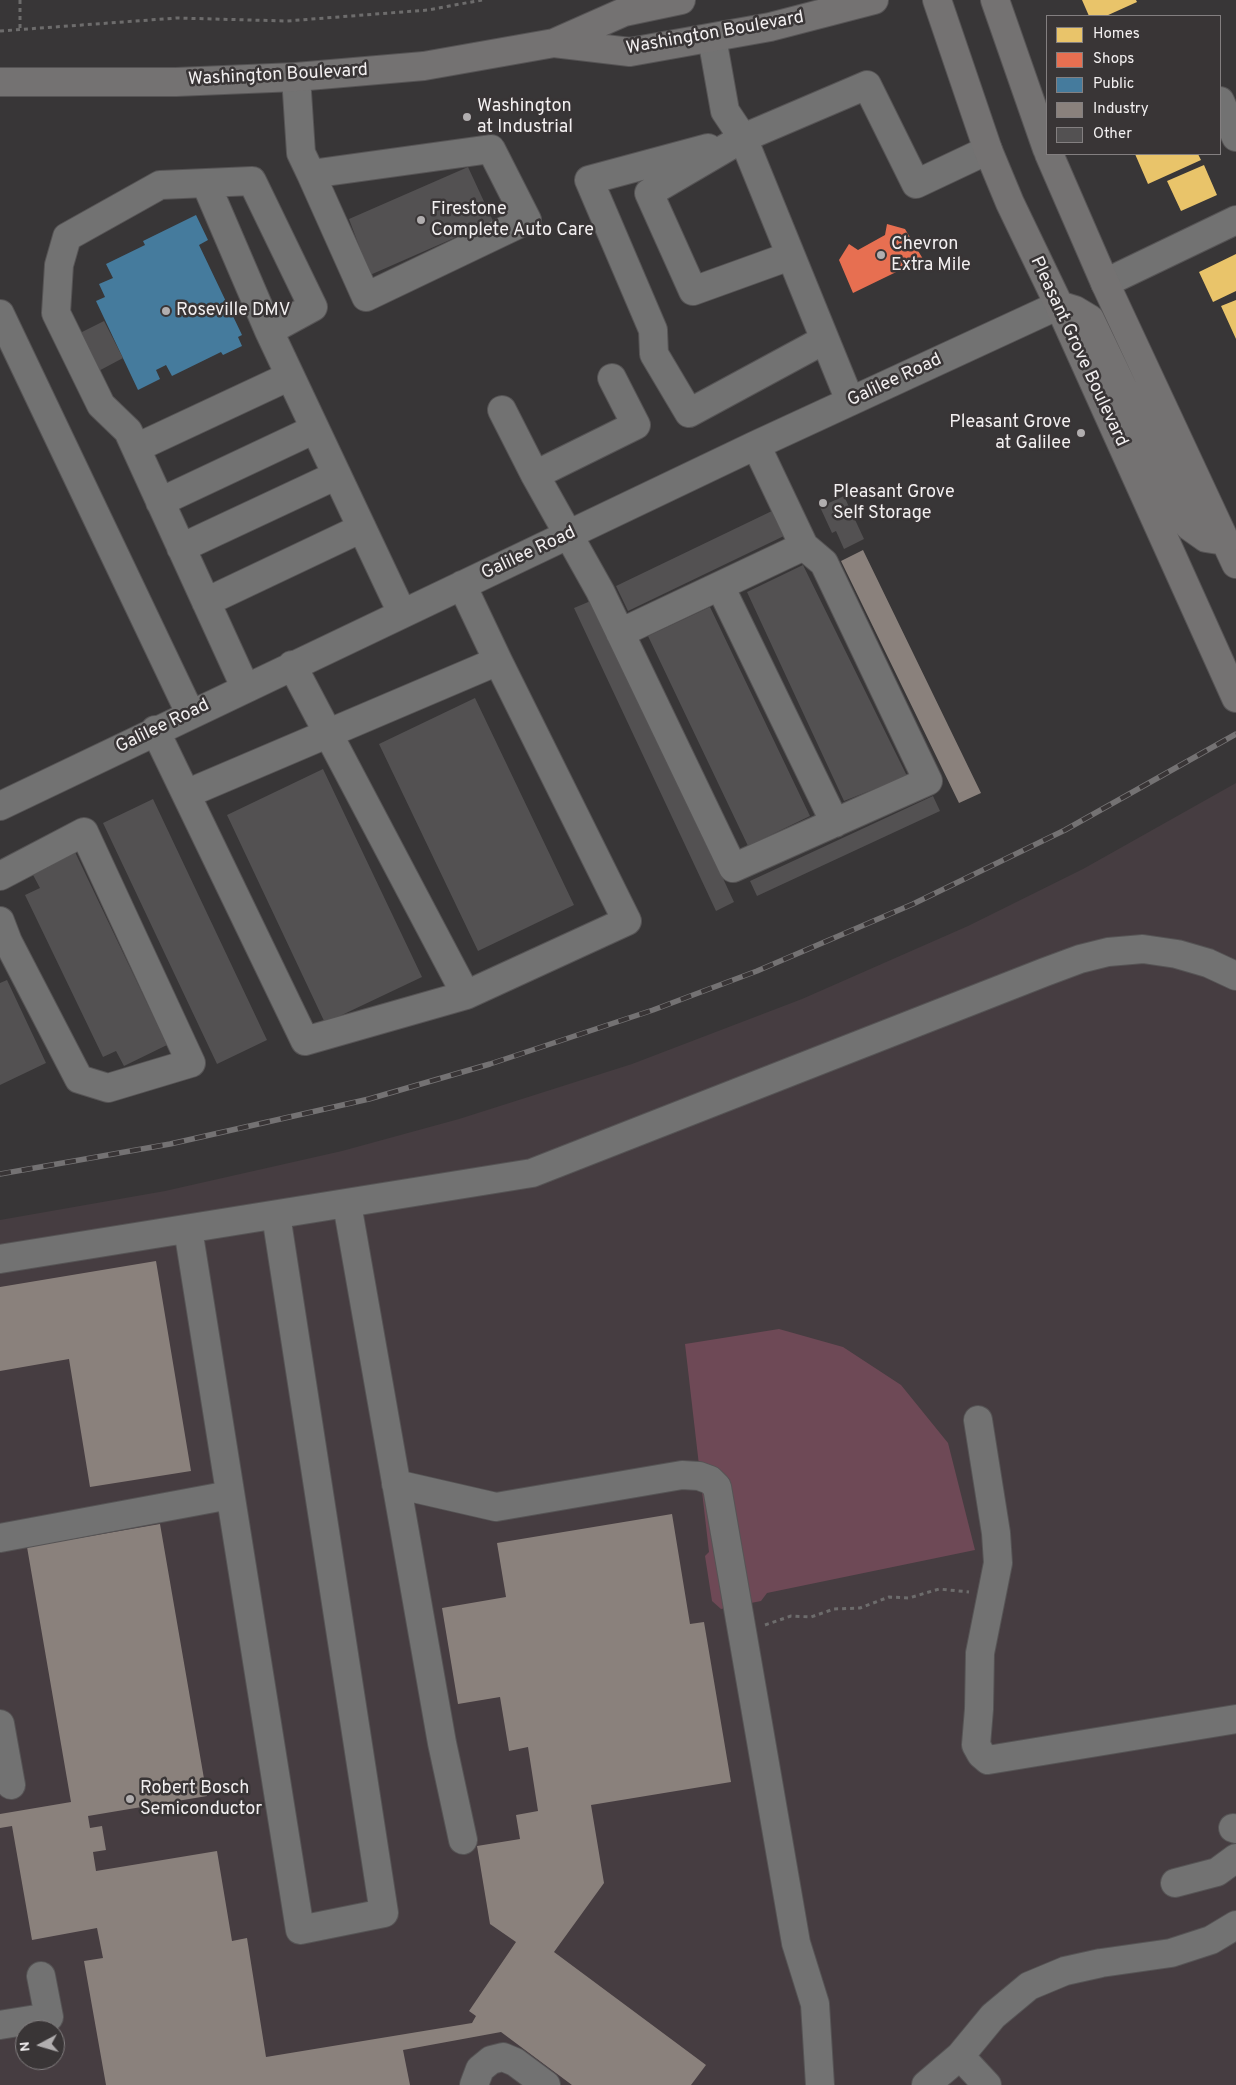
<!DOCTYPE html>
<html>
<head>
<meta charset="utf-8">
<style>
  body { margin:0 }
  #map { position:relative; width:1236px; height:2085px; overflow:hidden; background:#383637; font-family:Overpass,sans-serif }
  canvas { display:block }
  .legend { position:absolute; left:1046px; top:15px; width:175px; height:140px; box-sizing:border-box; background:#393536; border:1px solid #837f80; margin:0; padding:6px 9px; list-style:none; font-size:15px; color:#f2eff0 }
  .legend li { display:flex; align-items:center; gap:10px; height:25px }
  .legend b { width:25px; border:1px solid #837f80 }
  .north { position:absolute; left:15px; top:2020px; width:50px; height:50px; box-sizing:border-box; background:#393536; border:1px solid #837f80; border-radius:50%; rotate:264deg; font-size:14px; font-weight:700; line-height:20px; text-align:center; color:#f2eff0 }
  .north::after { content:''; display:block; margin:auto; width:18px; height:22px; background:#b1aeaf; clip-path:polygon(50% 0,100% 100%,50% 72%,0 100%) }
</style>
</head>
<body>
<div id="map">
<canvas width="1236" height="2085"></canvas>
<ul class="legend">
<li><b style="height:14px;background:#e9c46a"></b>Homes</li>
<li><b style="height:14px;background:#e76f51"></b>Shops</li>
<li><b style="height:14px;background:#457b9d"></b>Public</li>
<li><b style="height:14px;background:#8a817c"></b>Industry</li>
<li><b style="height:14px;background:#535152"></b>Other</li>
</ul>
<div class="north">N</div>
</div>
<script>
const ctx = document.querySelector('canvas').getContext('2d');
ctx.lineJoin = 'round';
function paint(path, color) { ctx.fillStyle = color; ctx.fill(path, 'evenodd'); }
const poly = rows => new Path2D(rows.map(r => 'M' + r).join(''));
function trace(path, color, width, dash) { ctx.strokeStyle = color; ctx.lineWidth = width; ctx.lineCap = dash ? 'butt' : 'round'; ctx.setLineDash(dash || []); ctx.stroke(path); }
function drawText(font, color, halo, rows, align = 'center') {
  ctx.font = font + ' Overpass,sans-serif'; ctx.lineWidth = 5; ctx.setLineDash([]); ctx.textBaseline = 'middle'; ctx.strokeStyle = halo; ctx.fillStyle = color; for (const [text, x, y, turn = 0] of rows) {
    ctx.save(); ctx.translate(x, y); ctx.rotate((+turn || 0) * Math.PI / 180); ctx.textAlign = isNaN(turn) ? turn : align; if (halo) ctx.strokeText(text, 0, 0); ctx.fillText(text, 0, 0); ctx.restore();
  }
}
paint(poly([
  [1236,783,1236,2085,0,2085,0,1220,165,1191,342,1151,459,1119,632,1064,802,999,968,926,1083,869],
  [25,2030,55,2030,55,2060,25,2060]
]), '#463d41');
paint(poly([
  [779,1329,843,1347,901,1385,948,1443,975,1550,767,1593,761,1601,721,1609,712,1601,705,1556,709,1552,685,1344]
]), '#6e4956');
paint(poly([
  [1082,0,1136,0,1137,2,1106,16,1089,16],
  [1135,154,1198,154,1201,160,1148,184],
  [1204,165,1217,195,1181,211,1167,181],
  [1236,254,1236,291,1213,302,1199,272],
  [1236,300,1236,339,1221,306]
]), '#e9c46a');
paint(poly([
  [887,224,905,229,923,259,853,293,839,260,849,244,858,250,885,235]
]), '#e76f51');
paint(poly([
  [196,215,208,240,199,245,242,335,238,337,242,346,223,355,221,352,172,376,166,365,156,370,160,379,138,390,96,301,105,297,99,284,113,278,106,264,145,245,143,241]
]), '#457b9d');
paint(poly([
  [863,550,981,793,959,803,841,561],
  [156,1261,191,1471,90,1487,69,1359,0,1371,0,1287],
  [672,1514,690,1624,704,1622,731,1782,591,1805,604,1883,554,1952,706,2065,691,2085,572,2085,501,2032,403,2050,410,2085,106,2085,84,1961,103,1958,97,1928,32,1940,12,1826,0,1828,0,1814,71,1802,27,1547,160,1524,207,1796,88,1816,90,1828,102,1826,106,1850,93,1852,96,1871,217,1851,232,1941,247,1938,266,2057,472,2023,476,2016,469,2011,516,1942,490,1924,477,1846,520,1839,516,1815,538,1811,528,1747,509,1751,500,1697,458,1704,442,1608,506,1597,497,1543]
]), '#8a817c');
paint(poly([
  [468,167,493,221,370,275,349,219],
  [104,321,123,358,93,374,74,336],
  [844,496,864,539,844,549,836,531,832,533,820,507],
  [774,510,786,535,628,611,616,586],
  [803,565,907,776,844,801,747,592],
  [593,600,734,902,716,911,574,608],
  [710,607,810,816,748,846,648,636],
  [475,698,574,905,478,951,379,744],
  [323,769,422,977,325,1023,227,815],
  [933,796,940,811,757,896,750,881],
  [153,799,267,1040,217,1064,103,823],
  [75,852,167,1045,124,1066,116,1051,103,1057,25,895,40,888,32,873],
  [7,980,46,1063,0,1085,0,983]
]), '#535152');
const minor = poly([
  [712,38,725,111,743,138,850,401],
  [296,77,301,153,311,174,366,297,527,220,491,149,311,174],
  [1220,101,1236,137],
  [708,148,589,180,653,330,654,354,689,413,824,340],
  [206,184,269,331],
  [790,256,693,291,649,193,743,138,867,85,916,184,988,150],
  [1105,283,1236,220],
  [0,314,190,713],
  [612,378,636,425,535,475,600,591,733,868,928,781,824,563,804,546,756,445],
  [502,410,535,475],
  [136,448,290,376],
  [160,502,315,429],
  [181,548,337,475],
  [720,586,835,823],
  [206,602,362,528],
  [620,633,804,546],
  [245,687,128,431,101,405,56,313,59,265,67,237,160,185,252,181,313,307,269,331,402,613],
  [155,730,305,1041,466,995,292,665],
  [186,794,498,661,462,585],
  [0,806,756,445,1059,305],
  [0,876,84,832,191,1063,108,1088,79,1079,8,942,0,921],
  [466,995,627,921,498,661],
  [347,1204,442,1743,463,1840],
  [188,1229,300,1930,384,1913,276,1215],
  [0,1259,532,1173,1045,972,1080,959,1108,952,1143,949,1177,954,1208,963,1236,976],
  [978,1420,996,1533,998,1563,980,1653,979,1709,976,1745,981,1754,988,1760,1236,1719],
  [396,1484,496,1507,682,1475,699,1476,710,1480,717,1487,796,1943,815,2004,820,2085],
  [0,1538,230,1495],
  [0,1724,11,1785],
  [1233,1828,1236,1829],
  [1175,1883,1217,1872,1236,1858],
  [0,2025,49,2017,41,1976],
  [960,2056,987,2085],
  [474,2085,480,2069,491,2060,503,2057,515,2062,546,2085],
  [926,2085,960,2056,993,2016,1029,1986,1065,1971,1101,1963,1171,1953,1211,1940,1236,1925]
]);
const major = poly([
  [937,0,988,150,1010,203,1059,305,1236,698],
  [995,0,1047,149],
  [554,43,630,52,770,27,874,0],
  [0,82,176,82,296,77,424,66,554,43,624,12,681,0],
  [1049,154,1105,283,1236,564],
  [1059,305,1075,310,1090,319,1189,526,1206,538,1225,541]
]);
trace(minor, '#565455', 30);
trace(major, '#565455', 30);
trace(poly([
  [20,0,20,29],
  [0,31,177,18,287,21,428,10,482,0],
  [765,1625,791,1616,811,1617,834,1609,860,1608,889,1597,909,1598,939,1589,969,1592]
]), '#6d6c6c', 3, [4, 4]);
trace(minor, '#727272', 28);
trace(major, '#747272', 28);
const rail = poly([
  [0,1174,170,1144,369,1099,490,1064,653,1010,757,971,913,904,1065,830,1236,734]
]);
trace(rail, '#747273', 5.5);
trace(rail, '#393536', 4, [11]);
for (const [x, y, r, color] of [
  [467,117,5,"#b1aeaf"],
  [421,220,5,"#b1aeaf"],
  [881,255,5,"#b1aeaf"],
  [166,311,5,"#b1aeaf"],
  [1081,433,5,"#b1aeaf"],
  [823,503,5,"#b1aeaf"],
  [130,1799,5,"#b1aeaf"]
]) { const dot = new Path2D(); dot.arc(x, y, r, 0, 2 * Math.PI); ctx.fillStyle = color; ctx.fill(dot); trace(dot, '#393536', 2); }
drawText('18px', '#f2eff0', '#393536', [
  ["Washington Boulevard",715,34,-10],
  ["Washington Boulevard",278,76,-3],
  ["Pleasant Grove Boulevard",1078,352,65],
  ["Galilee Road",895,381,-25],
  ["Galilee Road",529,554,-25],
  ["Galilee Road",163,727,-26]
]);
drawText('18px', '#f2eff0', '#393536', [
  ["Washington",477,107],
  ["at Industrial",477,128],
  ["Firestone",431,210],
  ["Complete Auto Care",431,231],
  ["Chevron",891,245],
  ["Extra Mile",891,266],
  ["Roseville DMV",176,311],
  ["Pleasant Grove",1071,423,"right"],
  ["at Galilee",1071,444,"right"],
  ["Pleasant Grove",833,493],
  ["Self Storage",833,514],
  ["Robert Bosch",140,1789],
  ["Semiconductor",140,1810]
], 'left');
</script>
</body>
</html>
